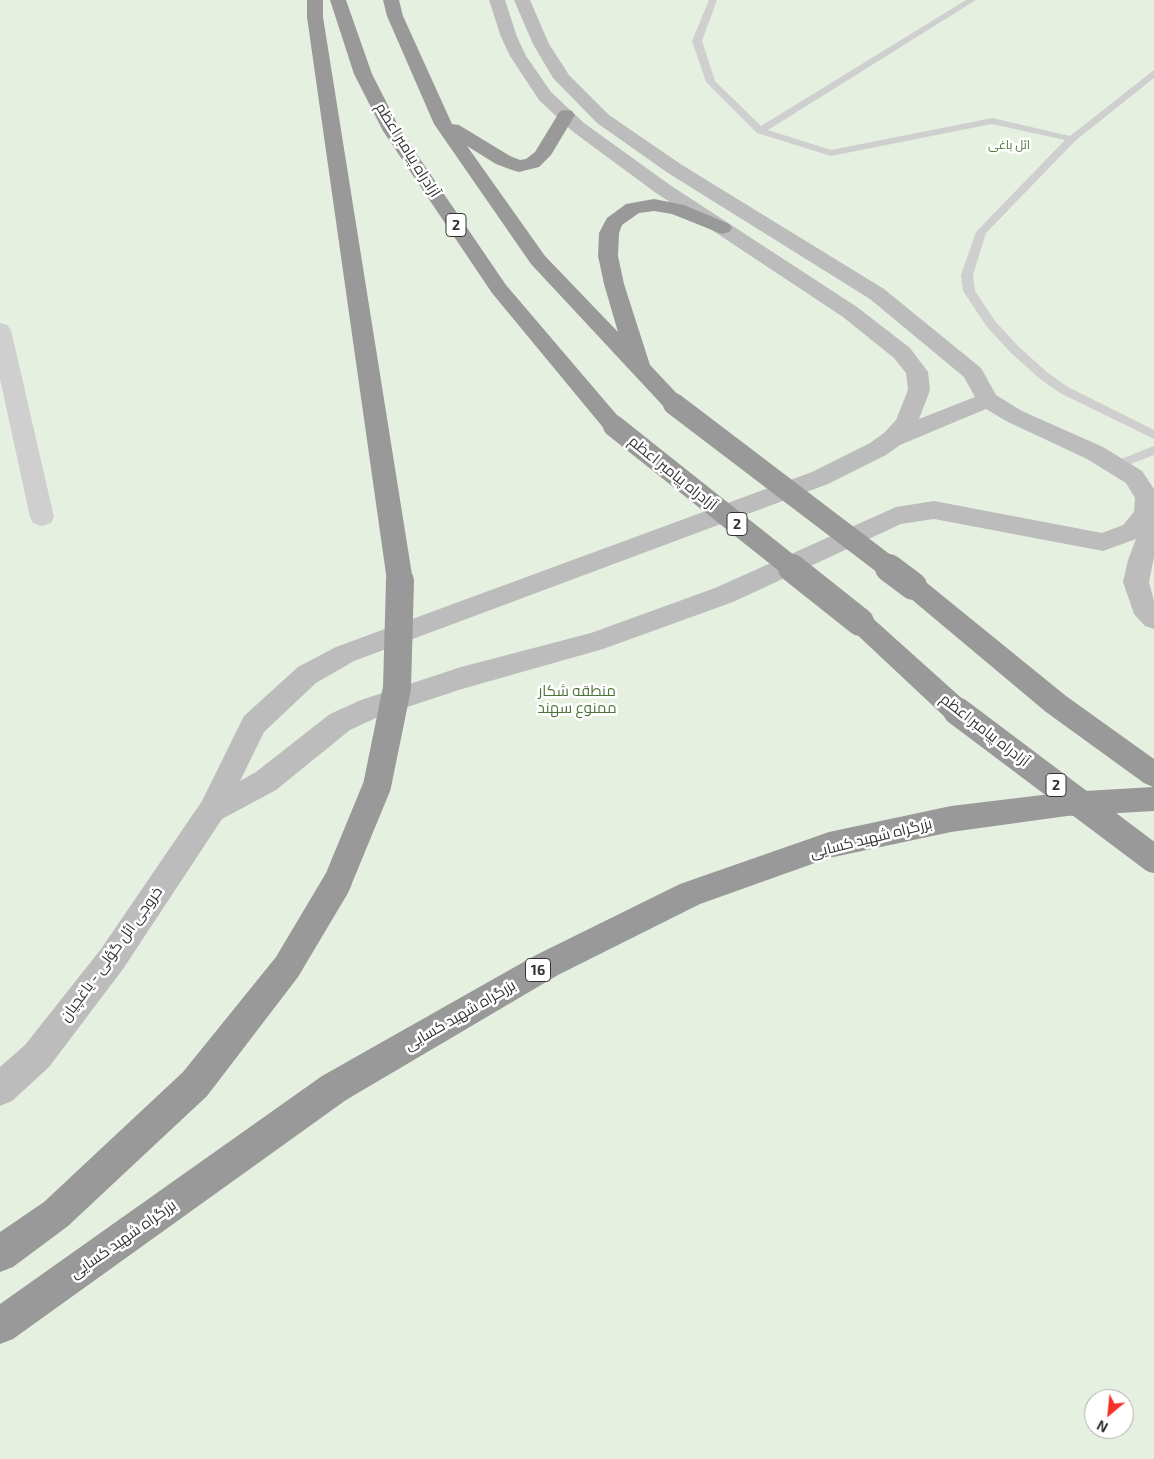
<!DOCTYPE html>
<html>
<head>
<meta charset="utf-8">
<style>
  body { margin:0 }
  #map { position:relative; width:1154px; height:1459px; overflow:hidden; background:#fff; font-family:"Exo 2",sans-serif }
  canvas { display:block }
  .north { position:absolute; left:1084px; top:1389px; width:50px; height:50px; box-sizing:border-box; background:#fff; border:1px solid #adadad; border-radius:50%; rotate:208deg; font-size:14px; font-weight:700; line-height:20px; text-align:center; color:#323232 }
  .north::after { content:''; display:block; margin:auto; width:18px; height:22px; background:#f63127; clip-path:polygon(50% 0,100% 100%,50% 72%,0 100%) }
</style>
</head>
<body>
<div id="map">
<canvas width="1154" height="1459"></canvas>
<div class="north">N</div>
</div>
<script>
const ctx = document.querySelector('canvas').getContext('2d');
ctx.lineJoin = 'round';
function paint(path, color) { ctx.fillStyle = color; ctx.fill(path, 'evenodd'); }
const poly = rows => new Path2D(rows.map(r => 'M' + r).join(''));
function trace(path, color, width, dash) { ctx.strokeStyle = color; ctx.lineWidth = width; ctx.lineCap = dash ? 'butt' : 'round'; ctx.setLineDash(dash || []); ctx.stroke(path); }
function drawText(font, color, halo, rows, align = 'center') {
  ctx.font = font + ' "Exo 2",Cairo,sans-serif'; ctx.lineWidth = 5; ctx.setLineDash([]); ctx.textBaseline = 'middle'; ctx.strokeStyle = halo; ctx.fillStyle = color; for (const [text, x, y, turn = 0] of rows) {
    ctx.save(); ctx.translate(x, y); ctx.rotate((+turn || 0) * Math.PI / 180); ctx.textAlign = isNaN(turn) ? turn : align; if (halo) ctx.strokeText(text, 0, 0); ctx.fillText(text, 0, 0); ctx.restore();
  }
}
paint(poly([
  [0,0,1154,0,1154,1459,0,1459],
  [1094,1399,1124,1399,1124,1429,1094,1429]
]), '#e6f0e0');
paint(poly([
  [709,0,717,0,702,41,715,81,761,126,966,0,976,0,768,130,831,150,992,118,1070,136,1154,70,1154,78,1075,141,986,233,973,275,975,291,995,321,1019,347,1048,373,1068,387,1154,430,1154,439,1060,393,1040,379,1011,353,987,327,963,291,961,275,976,232,1065,140,992,124,831,156,757,133,706,82,692,41,709,0],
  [1154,446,1154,455,1115,470,1111,469,1109,466,1111,463,1154,446]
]), '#cfcfcf');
paint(poly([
  [0,323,7,325,11,330,54,517,51,523,42,526,33,523,30,517,0,379,0,323]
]), '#cfcfcf');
paint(poly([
  [489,0,505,0,517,37,526,56,551,92,584,123,670,185,857,307,910,348,928,372,930,390,919,419,975,397,964,377,870,299,668,173,597,123,553,78,533,44,514,0,530,0,549,44,569,75,609,115,682,165,884,289,981,368,996,395,1022,411,1103,447,1142,471,1154,489,1154,557,1149,582,1154,601,1154,629,1145,626,1134,614,1123,582,1128,560,1136,539,1103,551,934,519,901,524,733,602,603,649,462,689,380,716,350,730,276,790,222,819,123,969,49,1067,12,1101,0,1106,0,1067,25,1045,101,949,202,801,244,716,298,667,336,647,812,472,870,443,884,433,896,420,908,390,906,373,894,358,843,317,656,193,572,131,539,100,510,56,501,37,489,0],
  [986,409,1006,421,1087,459,1126,483,1135,498,1134,512,1123,525,1102,533,934,501,896,507,715,588,591,633,461,667,361,700,330,714,256,772,240,781,264,732,316,683,354,661,828,484,886,455,900,445,986,409]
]), '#bcbcbc');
paint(poly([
  [307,0,323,0,323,17,413,581,409,588,400,591,391,588,387,581,307,17,307,0],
  [330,0,346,0,372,74,401,131,506,285,622,421,625,426,622,431,614,434,606,431,492,293,383,131,354,74,330,0],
  [383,0,399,0,403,16,452,124,459,125,510,156,520,160,526,159,535,152,560,111,566,110,572,111,575,115,551,155,539,167,519,172,512,170,496,164,467,146,545,256,618,332,604,284,598,256,599,233,607,218,626,204,654,199,684,205,729,224,732,228,729,232,722,234,672,214,654,211,639,213,622,225,619,233,618,256,624,284,650,365,682,399,685,404,682,409,674,412,666,409,531,264,434,124,387,16,383,0],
  [913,576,922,579,1066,696,1154,759,1154,811,1067,816,951,832,829,858,700,904,558,975,346,1100,13,1339,0,1344,0,1304,322,1076,536,955,680,884,829,832,951,806,1067,792,1153,787,1144,783,1046,712,904,593,900,586,904,579,913,576],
  [860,612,869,615,967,703,971,711,967,719,957,722,947,719,851,629,847,622,851,615,860,612],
  [337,869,348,873,352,883,348,893,298,977,207,1096,68,1226,13,1267,0,1272,0,1232,44,1202,183,1072,276,957,326,873,337,869]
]), '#999');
trace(poly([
  [674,404,891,569],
  [614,426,794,569]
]), '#999', 22);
trace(poly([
  [792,568,860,622],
  [889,568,913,586],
  [957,711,1154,859],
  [337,883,377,786,397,688,400,581]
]), '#999', 28);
drawText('12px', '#4e733a', '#fff', [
  ["ائل باغی",1009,145]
]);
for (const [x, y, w] of [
  [456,225,20],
  [737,524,20],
  [1056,785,20],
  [538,970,25]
]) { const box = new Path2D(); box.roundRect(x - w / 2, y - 11.5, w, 23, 4); ctx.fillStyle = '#fff'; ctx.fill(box); trace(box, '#323232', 1); }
drawText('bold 14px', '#323232', null, [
  ["2",456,225],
  ["2",737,524],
  ["2",1056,785],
  ["16",538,970]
]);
drawText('15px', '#323232', '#fff', [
  ["آزادراه پیامبر اعظم",408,150,58],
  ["آزادراه پیامبر اعظم",673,473,39],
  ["آزادراه پیامبر اعظم",985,730,38],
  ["بزرگراه شهید کسایی",871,838,-14],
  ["خروجی ائل گؤلی - یاغچیان",111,954,-54],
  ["بزرگراه شهید کسایی",460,1015,-30],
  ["بزرگراه شهید کسایی",123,1239,-35]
]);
drawText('15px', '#4e733a', '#fff', [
  ["منطقه شکار",577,691],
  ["ممنوع سهند",577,708]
]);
</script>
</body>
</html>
